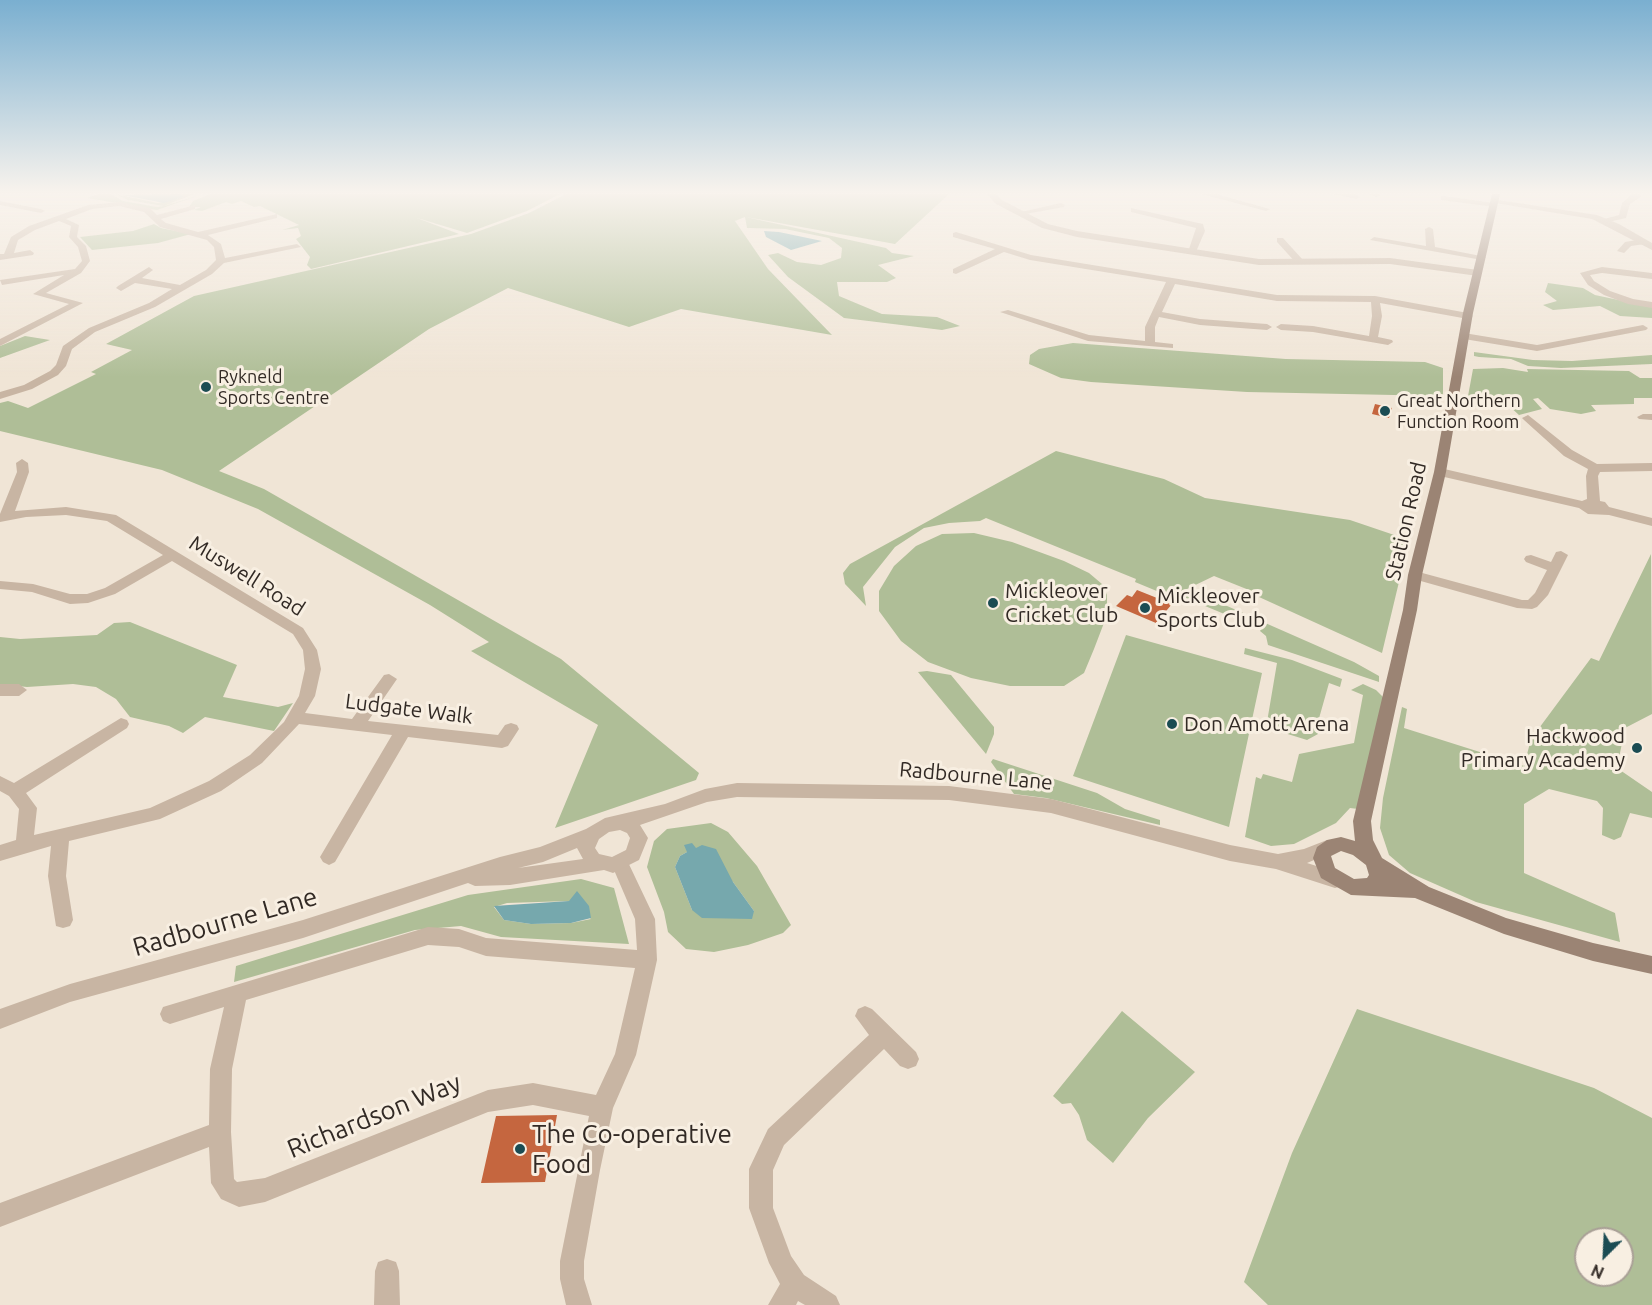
<!DOCTYPE html>
<html>
<head>
<meta charset="utf-8">
<style>
  body { margin:0 }
  #map { position:relative; width:1652px; height:1305px; overflow:hidden; background:#f0e5d6; font-family:Ubuntu,sans-serif }
  canvas { display:block }
  .north { position:absolute; left:1574px; top:1227px; width:60px; height:60px; box-sizing:border-box; background:#f8efe2; border:2px solid #a9a096; border-radius:50%; rotate:204deg; font-size:16px; font-weight:700; line-height:24px; text-align:center; color:#322a25 }
  .north::after { content:''; display:block; margin:auto; width:21px; height:27px; background:#1b4c53; clip-path:polygon(50% 0,100% 100%,50% 72%,0 100%) }
</style>
</head>
<body>
<div id="map">
<canvas width="1652" height="1305"></canvas>
<div class="north">N</div>
</div>
<script>
const ctx = document.querySelector('canvas').getContext('2d');
ctx.lineJoin = 'round';
function paint(path, color) { ctx.fillStyle = color; ctx.fill(path, 'evenodd'); }
const poly = rows => new Path2D(rows.map(r => 'M' + r).join(''));
function trace(path, color, width, dash) { ctx.strokeStyle = color; ctx.lineWidth = width; ctx.lineCap = dash ? 'butt' : 'round'; ctx.setLineDash(dash || []); ctx.stroke(path); }
function drawText(font, color, halo, rows, align = 'center') {
  ctx.font = font + ' Ubuntu,sans-serif'; ctx.lineWidth = 6; ctx.setLineDash([]); ctx.textBaseline = 'middle'; ctx.strokeStyle = halo; ctx.fillStyle = color; for (const [text, x, y, turn = 0] of rows) {
    ctx.save(); ctx.translate(x, y); ctx.rotate((+turn || 0) * Math.PI / 180); ctx.textAlign = isNaN(turn) ? turn : align; if (halo) ctx.strokeText(text, 0, 0); ctx.fillText(text, 0, 0); ctx.restore();
  }
}
paint(poly([
  [98,194,111,194,123,201,157,207,163,206,128,200,115,194,158,203,183,197,180,194,194,194,164,206,203,194,157,210,87,198],
  [210,194,560,194,527,211,467,233,417,218,459,234,311,269,307,265,310,257,296,239,301,236,298,228,282,230,299,225,260,206,254,207,241,201,232,204,226,202,202,211,194,210,201,207,189,207,193,201],
  [566,194,949,194,895,244,746,217,886,248,892,253,914,256,878,265,896,278,887,282,837,282,839,296,882,314,937,317,960,326,942,330,844,318,788,277,768,255,778,253,797,262,821,265,841,258,842,248,829,238,785,229,747,228,745,217,735,221,768,269,832,335,681,309,629,327,508,288,429,329,219,471,264,489,561,659,699,773,696,780,555,828,598,725,471,651,489,642,430,605,258,509,162,470,0,431,0,403,8,401,28,408,96,374,91,372,132,350,106,344,194,296,471,234,529,213],
  [154,224,161,228,191,234,158,243,92,250,80,237,133,231],
  [1548,283,1583,288,1595,295,1652,307,1652,318,1620,316,1600,306,1553,310,1543,305,1557,301,1545,292],
  [25,336,50,340,0,358,0,346],
  [1073,343,1286,359,1425,362,1443,368,1443,396,1247,392,1091,382,1061,378,1029,364,1030,355,1039,349],
  [1474,352,1533,360,1572,361,1652,355,1652,364,1561,368,1528,366,1511,359,1479,357,1474,356],
  [1503,368,1528,372,1527,369,1629,371,1640,378,1652,378,1652,398,1634,398,1634,404,1591,405,1596,411,1581,414,1550,409,1538,398,1533,399,1542,409,1519,415,1508,405,1479,404,1473,409,1466,407,1473,369],
  [1056,451,1164,479,1205,498,1350,520,1409,540,1382,653,1259,597,1259,594,1214,576,1185,590,1176,599,1135,582,1136,579,986,518,980,521,949,523,924,528,895,547,863,587,866,606,845,584,843,573,850,564],
  [974,533,1012,542,1064,561,1089,573,1102,584,1107,595,1107,615,1094,649,1084,673,1064,686,1010,686,971,678,928,662,901,641,879,611,879,591,894,566,916,546,942,534],
  [1651,554,1652,714,1625,728,1617,768,1652,792,1652,818,1630,813,1621,837,1614,840,1602,835,1603,808,1597,801,1549,789,1524,804,1524,873,1615,913,1620,942,1476,902,1410,873,1389,855,1380,828,1383,798,1402,707,1407,709,1404,728,1524,766,1531,739,1591,658,1599,661],
  [1195,592,1250,616,1248,620,1246,623,1181,596],
  [130,622,237,665,223,697,278,707,293,703,274,731,205,717,183,733,169,726,130,717,116,699,96,687,73,684,27,687,0,684,0,637,20,639,97,635,114,623],
  [1263,622,1354,662,1379,676,1379,682,1268,645,1266,636,1260,631,1262,628,1258,626],
  [1126,635,1262,673,1229,827,1073,776],
  [1245,648,1292,660,1342,679,1340,687,1329,683,1316,729,1318,734,1307,740,1278,731,1267,722,1277,663,1244,654],
  [927,671,951,675,994,727,994,734,986,754,918,672],
  [1363,684,1376,690,1384,698,1358,809,1350,808,1336,823,1294,844,1271,846,1245,837,1256,777,1261,779,1263,774,1292,782,1299,754,1354,743,1363,695,1351,690],
  [993,759,1097,793,1125,809,1160,820,1160,825,1046,798,1014,794,991,762],
  [711,823,728,832,757,866,791,925,783,933,748,945,714,952,686,949,668,932,664,912,647,867,654,841,667,829],
  [687,852,733,882,754,911,692,910,675,867,680,856],
  [581,879,614,888,629,944,501,937,461,926,415,930,234,982,236,966,468,895],
  [569,901,591,919,571,923,531,924,504,920,494,907,507,903],
  [1357,1009,1594,1088,1652,1118,1652,1305,1268,1305,1244,1282,1292,1153],
  [1586,1239,1622,1239,1622,1275,1586,1275],
  [1122,1011,1195,1072,1148,1118,1113,1163,1087,1140,1079,1115,1071,1103,1062,1104,1053,1096]
]), '#afbe97');
paint(poly([
  [180,194,183,197,164,203,123,195],
  [764,231,779,232,822,241,791,250,766,237],
  [692,843,696,848,702,845,716,849,733,882,754,911,752,919,702,918,692,910,675,867,680,856,687,852,684,845],
  [577,891,589,906,591,918,571,923,531,924,504,920,494,906,569,901]
]), '#76a8ad');
paint(poly([
  [1375,404,1392,408,1389,418,1372,414],
  [1137,590,1172,604,1156,623,1116,606,1127,595,1132,597],
  [557,1115,545,1182,481,1183,496,1116]
]), '#c5663f');
paint(poly([
  [1201,194,1216,194,1270,209,1266,211,1201,194],
  [1333,194,1355,194,1360,197,1356,199,1333,194],
  [1369,194,1379,194,1380,195,1376,197,1369,194],
  [1632,194,1640,194,1641,197,1630,204,1626,218,1604,223,1604,219,1619,215,1622,203,1632,194],
  [1444,196,1494,203,1498,205,1494,207,1441,200,1441,196,1444,196],
  [0,201,41,209,45,211,41,213,0,205,0,201],
  [119,202,150,208,157,215,195,205,195,209,161,219,166,223,198,232,277,214,277,218,208,235,221,244,225,258,297,244,301,247,224,263,212,274,155,307,95,332,72,349,66,366,58,375,32,389,0,399,0,392,24,385,50,371,56,365,63,346,89,328,149,303,172,289,135,283,121,291,116,288,118,286,149,267,153,270,142,278,180,285,206,270,216,260,214,247,207,240,160,227,144,212,119,206,92,209,66,219,79,225,77,237,86,246,90,261,81,273,46,293,83,303,0,346,0,339,69,304,33,294,64,275,2,285,0,280,75,269,82,261,78,247,69,237,71,226,59,221,35,230,18,240,14,253,30,250,34,253,33,255,0,260,0,254,4,254,11,237,29,226,88,205,119,202],
  [1061,203,1065,205,1064,207,1020,215,1016,213,1061,203],
  [1131,208,1203,224,1205,231,1195,254,1188,252,1196,228,1131,212,1131,208],
  [1429,227,1433,229,1435,247,1486,257,1482,260,1370,240,1374,237,1426,246,1425,229,1429,227],
  [956,232,1031,255,1277,295,1375,296,1468,313,1473,316,1468,319,1380,303,1382,316,1378,337,1392,340,1393,342,1388,345,1313,332,1281,330,1276,327,1281,324,1313,326,1369,336,1372,316,1371,302,1277,301,1175,284,1162,312,1200,319,1267,324,1272,327,1267,330,1200,325,1159,317,1155,327,1155,342,1173,344,1173,348,1088,341,1000,312,1008,310,1089,335,1145,341,1145,327,1166,282,1030,260,1004,252,956,274,953,273,953,269,995,249,953,237,953,233,956,232],
  [1277,238,1283,238,1303,260,1303,264,1297,264,1277,242,1277,238],
  [1642,239,1645,240,1645,244,1631,246,1624,253,1617,251,1625,242,1642,239],
  [1602,267,1652,273,1652,279,1602,273,1590,275,1594,281,1610,291,1633,299,1652,302,1652,308,1628,304,1604,295,1588,285,1580,273,1602,267],
  [1643,325,1648,328,1646,330,1537,351,1464,339,1459,336,1464,333,1537,345,1643,325],
  [1643,414,1652,414,1652,420,1639,419,1637,417,1643,414],
  [1528,415,1572,450,1597,464,1652,463,1652,471,1600,472,1598,476,1600,501,1605,502,1609,507,1652,518,1652,526,1609,515,1588,514,1579,508,1440,476,1434,472,1440,468,1582,501,1587,499,1586,476,1588,469,1564,456,1524,420,1522,418,1528,415],
  [22,459,28,463,29,472,15,511,66,507,116,515,303,628,317,650,321,669,315,696,305,713,352,719,384,675,389,674,397,679,368,721,498,735,505,725,511,723,517,725,519,729,508,746,502,748,408,737,335,862,329,865,323,862,320,857,392,735,299,724,262,763,221,791,160,819,69,841,66,876,73,920,70,926,63,928,56,926,48,876,51,846,0,861,0,845,16,840,19,809,9,796,0,791,0,776,14,783,121,718,127,720,129,724,127,728,26,793,37,808,34,835,150,808,209,781,250,755,284,722,299,696,305,669,303,650,293,634,172,561,115,594,88,603,70,604,32,592,0,589,0,581,33,584,70,594,87,594,105,588,163,555,107,521,66,515,26,517,0,522,0,514,17,472,16,463,22,459],
  [1561,551,1568,555,1548,595,1537,607,1532,609,1517,608,1410,578,1408,575,1415,571,1522,600,1528,600,1535,593,1547,570,1526,562,1524,559,1526,556,1531,555,1551,562,1556,552,1561,551],
  [0,684,19,684,27,690,19,696,0,696,0,684],
  [620,855,626,858,655,919,657,960,636,1055,613,1108,600,1170,584,1261,584,1279,592,1305,566,1305,560,1279,560,1261,589,1116,533,1105,488,1112,265,1202,239,1207,221,1199,211,1183,209,1147,0,1227,0,1203,209,1125,210,1069,224,1007,170,1024,163,1021,160,1014,163,1007,428,927,459,929,486,938,637,950,635,919,611,863,614,858,620,855],
  [428,945,459,947,486,956,635,968,615,1054,596,1095,533,1083,488,1090,265,1178,237,1182,234,1179,231,1132,232,1069,246,1000,428,945],
  [865,1006,872,1009,916,1052,919,1059,916,1066,908,1069,900,1066,884,1049,784,1145,773,1170,773,1208,791,1256,804,1275,836,1296,840,1305,805,1305,798,1301,796,1305,768,1305,780,1284,769,1263,749,1208,749,1169,768,1129,869,1035,855,1016,858,1009,865,1006],
  [387,1259,396,1262,399,1271,400,1305,374,1305,375,1271,378,1262,387,1259]
]), '#c8b5a3');
paint(poly([
  [987,194,996,194,1002,200,1048,224,1077,231,1259,259,1390,258,1478,270,1482,273,1478,276,1390,264,1259,265,1077,237,1042,228,996,204,987,194],
  [1492,199,1597,215,1619,224,1652,243,1652,250,1592,219,1495,203,1491,201,1492,199],
  [737,783,949,786,1051,799,1230,845,1278,854,1304,849,1327,840,1333,842,1336,847,1333,852,1307,863,1342,874,1344,880,1342,886,1335,888,1276,869,1230,861,1051,813,949,800,737,797,707,802,640,825,648,838,639,860,613,873,604,870,510,885,475,886,468,883,303,938,70,1002,0,1029,0,1009,70,984,303,920,500,857,540,847,586,829,605,818,665,804,705,789,737,783],
  [620,830,627,833,630,838,626,850,612,857,599,854,595,848,599,839,609,832,620,830],
  [577,848,583,859,518,868,543,862,577,848]
]), '#c8b5a3');
paint(poly([
  [1492,194,1500,194,1473,313,1446,472,1422,575,1417,610,1371,821,1373,840,1382,858,1429,887,1506,918,1593,943,1652,956,1652,974,1593,961,1504,934,1415,898,1351,895,1321,878,1313,858,1317,847,1327,840,1341,837,1355,841,1353,821,1403,610,1408,575,1434,472,1463,313,1492,194],
  [1341,851,1353,855,1366,865,1369,875,1367,878,1354,879,1335,868,1331,856,1341,851]
]), '#9b8474');
const sky = ctx.createLinearGradient(0, 0, 0, 377);
sky.addColorStop(0, '#7aafd0');
sky.addColorStop(0.51, '#f8f3ed');
sky.addColorStop(1, '#f8f3ed00');
ctx.fillStyle = sky;
ctx.fillRect(0, 0, 1652, 377);
for (const [x, y, r, color] of [
  [206,387,6,"#1b4c53"],
  [1385,411,6,"#1b4c53"],
  [993,603,6,"#1b4c53"],
  [1145,608,6,"#1b4c53"],
  [1172,724,6,"#1b4c53"],
  [1637,748,6,"#1b4c53"],
  [520,1149,6,"#1b4c53"]
]) { const dot = new Path2D(); dot.arc(x, y, r, 0, 2 * Math.PI); ctx.fillStyle = color; ctx.fill(dot); trace(dot, '#f8efe2', 2); }
drawText('18px', '#322a25', '#f8efe2', [
  ["Rykneld",218,377],
  ["Sports Centre",218,398],
  ["Great Northern",1397,401],
  ["Function Room",1397,422]
], 'left');
drawText('21px', '#322a25', '#f8efe2', [
  ["Station Road",1406,521,-77],
  ["Muswell Road",247,576,32],
  ["Ludgate Walk",409,709,7],
  ["Radbourne Lane",976,776,5]
]);
drawText('21px', '#322a25', '#f8efe2', [
  ["Mickleover",1005,591],
  ["Cricket Club",1005,615],
  ["Mickleover",1157,596],
  ["Sports Club",1157,620],
  ["Don Amott Arena",1184,724],
  ["Hackwood",1625,736,"right"],
  ["Primary Academy",1625,760,"right"]
], 'left');
drawText('26px', '#322a25', '#f8efe2', [
  ["Radbourne Lane",225,922,-16],
  ["Richardson Way",374,1116,-22]
]);
drawText('26px', '#322a25', '#f8efe2', [
  ["The Co-operative",532,1134],
  ["Food",532,1164]
], 'left');
</script>
</body>
</html>
